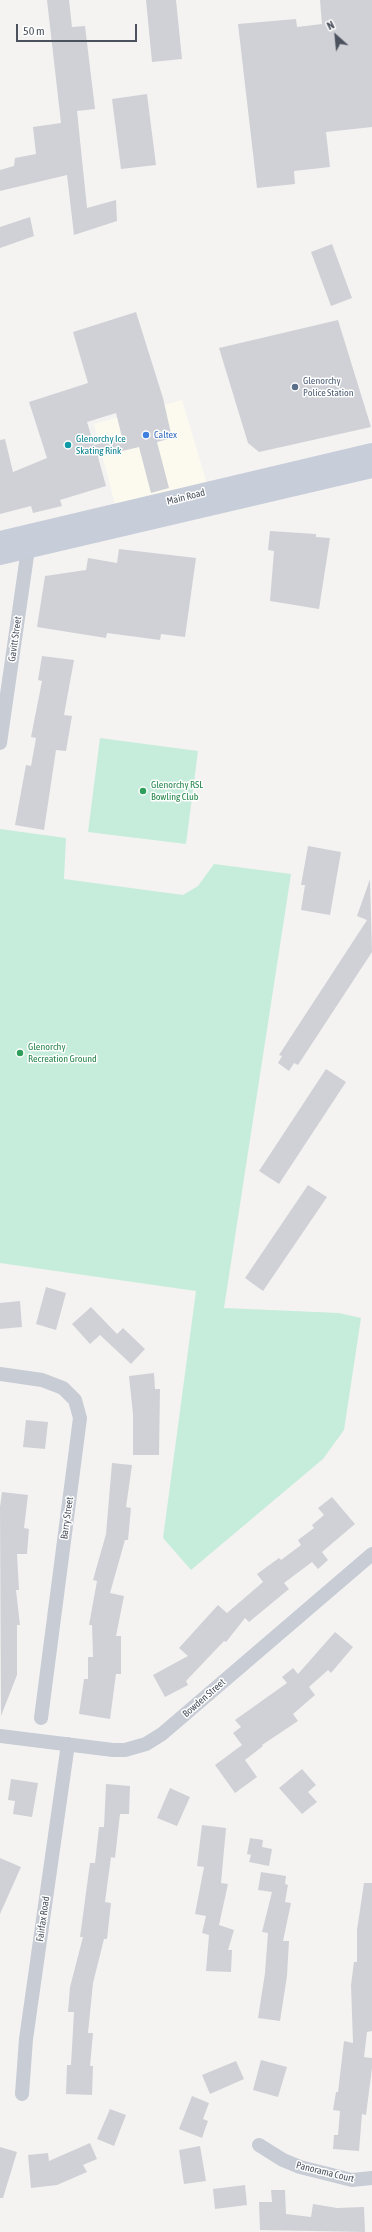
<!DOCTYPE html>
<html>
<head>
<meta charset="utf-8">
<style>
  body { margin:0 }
  #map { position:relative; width:372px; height:2232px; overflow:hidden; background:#f4f3f2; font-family:"Asap Condensed",sans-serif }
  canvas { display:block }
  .north { position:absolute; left:316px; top:16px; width:40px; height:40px; -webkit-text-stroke:3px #fff; paint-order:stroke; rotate:333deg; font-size:11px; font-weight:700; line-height:16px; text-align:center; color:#4b525e }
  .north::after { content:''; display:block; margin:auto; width:14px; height:18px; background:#4b525e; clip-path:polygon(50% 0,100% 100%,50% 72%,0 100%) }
  .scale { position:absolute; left:16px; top:24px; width:121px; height:18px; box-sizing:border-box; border:2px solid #4b525e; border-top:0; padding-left:5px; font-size:12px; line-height:14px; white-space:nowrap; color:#4b525e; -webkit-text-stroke:3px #fff; paint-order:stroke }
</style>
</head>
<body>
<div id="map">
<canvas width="372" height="2232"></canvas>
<div class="north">N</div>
<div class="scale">50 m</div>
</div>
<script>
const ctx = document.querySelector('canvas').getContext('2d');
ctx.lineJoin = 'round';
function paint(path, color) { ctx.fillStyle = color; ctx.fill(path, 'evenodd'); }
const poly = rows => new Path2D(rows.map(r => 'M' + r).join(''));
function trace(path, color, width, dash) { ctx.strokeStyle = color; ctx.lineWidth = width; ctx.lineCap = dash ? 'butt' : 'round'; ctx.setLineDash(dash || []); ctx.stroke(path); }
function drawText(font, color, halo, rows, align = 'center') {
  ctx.font = font + ' "Asap Condensed",sans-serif'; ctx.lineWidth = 3; ctx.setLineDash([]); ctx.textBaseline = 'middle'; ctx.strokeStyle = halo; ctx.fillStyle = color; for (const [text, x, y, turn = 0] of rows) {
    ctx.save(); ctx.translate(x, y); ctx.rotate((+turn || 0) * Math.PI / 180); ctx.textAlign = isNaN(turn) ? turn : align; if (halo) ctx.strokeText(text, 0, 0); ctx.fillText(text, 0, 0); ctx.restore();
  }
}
paint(poly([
  [182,400,207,484,115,504,94,424]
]), '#fcfaef');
paint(poly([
  [100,738,198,751,186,844,88,832],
  [0,829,66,838,64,879,183,895,198,886,214,864,291,874,224,1308,339,1313,361,1318,344,1430,323,1459,191,1570,163,1538,196,1291,0,1263]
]), '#c6eddb');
paint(poly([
  [47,0,69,0,72,27,85,26,95,109,77,111,87,208,116,200,117,221,74,235,67,175,0,191,0,170,14,166,15,158,36,154,33,127,61,123],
  [146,0,176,0,182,59,152,62],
  [320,0,372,0,372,127,326,132,330,167,294,171,295,184,257,188,238,24,296,19,297,27,322,24],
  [147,94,156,165,121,169,112,99],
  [30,217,34,236,0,248,0,227],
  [332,244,352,298,331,306,311,252],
  [136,312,163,398,172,438,157,442,169,488,151,493,139,447,98,457,106,486,60,500,62,506,33,513,31,506,0,514,0,440,5,439,13,472,47,458,29,402,88,383,73,332],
  [116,413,122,437,94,445,87,422],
  [338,320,371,427,259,452,248,443,219,348],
  [270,531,316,534,316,537,330,538,319,609,270,601,274,551,268,550],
  [119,549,196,558,185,637,161,634,160,640,107,633,106,638,37,627,45,576,86,570,88,558,117,563],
  [42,656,74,660,64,715,72,716,66,751,56,750,44,830,15,825,26,765,31,766,36,738,31,737,42,681,38,680],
  [308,846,341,852,330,915,301,910,305,885,301,885],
  [370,879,372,952,298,1065,294,1063,289,1071,278,1063,282,1056,279,1055,367,920,357,916],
  [326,1069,346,1082,279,1184,259,1171],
  [308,1185,327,1197,263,1291,245,1278],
  [46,1287,66,1293,56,1330,36,1324],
  [20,1301,22,1327,0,1329,0,1303],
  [91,1307,117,1334,123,1328,145,1349,131,1364,100,1335,90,1344,72,1324],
  [154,1373,155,1389,160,1389,159,1455,133,1455,133,1414,129,1376],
  [26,1420,48,1422,45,1449,23,1447],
  [112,1463,132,1465,126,1507,131,1508,128,1540,125,1540,110,1593,124,1596,116,1636,121,1636,121,1674,116,1674,110,1719,79,1714,84,1679,88,1679,88,1657,93,1657,92,1625,89,1625,97,1581,93,1580,106,1534],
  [2,1492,28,1495,24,1528,29,1529,27,1554,17,1554,19,1590,16,1590,20,1625,17,1625,17,1675,1,1716,0,1507],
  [332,1497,355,1524,322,1552,328,1560,318,1569,312,1562,284,1583,289,1589,249,1622,245,1618,226,1642,224,1641,186,1681,188,1685,165,1697,153,1675,188,1656,179,1648,218,1605,227,1613,263,1582,257,1574,279,1558,281,1560,301,1545,298,1540,314,1528,312,1525,324,1515,318,1508],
  [335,1632,353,1647,331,1673,328,1670,309,1687,315,1695,293,1714,298,1721,262,1745,263,1746,245,1760,257,1777,235,1793,215,1765,242,1745,233,1733,241,1727,235,1720,287,1683,282,1677,293,1668,298,1674],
  [302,1769,316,1785,308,1792,317,1802,302,1814,279,1788],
  [11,1779,38,1783,32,1817,13,1814,15,1801,8,1800],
  [106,1784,130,1786,129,1814,120,1814,115,1858,111,1857,105,1902,111,1903,107,1939,104,1939,93,1983,88,2033,93,2033,90,2066,93,2066,92,2095,66,2094,67,2065,71,2065,74,2012,68,2012,70,1987,83,1937,80,1937,90,1863,95,1863,99,1827,104,1827],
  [170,1788,190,1797,177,1826,157,1818],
  [202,1825,226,1828,221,1883,228,1884,219,1925,234,1930,228,1950,232,1950,231,1972,206,1971,209,1935,202,1933,206,1916,195,1914,204,1867,197,1866],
  [250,1838,263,1840,262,1847,272,1849,269,1866,249,1862,251,1855,247,1854],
  [0,1858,21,1867,0,1914],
  [261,1872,286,1876,285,1884,288,1885,285,1902,291,1903,283,1941,289,1941,287,1976,280,2021,258,2018,265,1973,268,1933,262,1932,272,1892,258,1890],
  [364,1883,372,1883,372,2031,367,2032,364,2057,372,2058,372,2068,366,2115,362,2114,359,2151,333,2149,334,2135,338,2135,340,2111,333,2110,336,2092,338,2092,344,2041,353,2043,351,1985,354,1962,357,1962,357,1930],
  [261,2060,287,2067,278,2097,253,2090],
  [236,2061,244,2079,210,2094,202,2075],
  [192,2096,209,2103,203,2119,208,2121,202,2138,179,2129],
  [110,2109,126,2115,114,2146,97,2139],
  [90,2143,97,2159,83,2165,87,2172,57,2185,31,2188,28,2155,48,2153,49,2161],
  [200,2146,206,2181,184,2184,179,2150],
  [0,2147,17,2152,3,2198,0,2198],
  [245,2185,247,2205,215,2209,213,2189],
  [271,2190,285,2190,286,2214,311,2217,313,2204,337,2208,364,2207,365,2232,260,2230,259,2202,272,2202]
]), '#d0d1d6');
trace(poly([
  [0,743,29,542],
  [0,1374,42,1380,63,1388,75,1400,80,1418,41,1718],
  [0,1736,113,1750,125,1750,146,1744,162,1734,372,1554],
  [22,2094,26,2039,68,1744],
  [259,2145,283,2160,300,2167,352,2180,372,2178]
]), '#c7ccd5', 14);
trace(poly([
  [0,541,372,453],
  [0,555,372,468]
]), '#c7cdd9', 20);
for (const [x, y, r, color] of [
  [295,387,4,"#5c6f8a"],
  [146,435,4,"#3f7fe0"],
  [68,445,4,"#0f9aa8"],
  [143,791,4,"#2e9e5b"],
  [20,1053,4,"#2e9e5b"]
]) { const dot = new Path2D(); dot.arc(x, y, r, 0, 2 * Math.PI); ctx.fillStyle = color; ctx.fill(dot); trace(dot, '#fff', 1.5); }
drawText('10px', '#4e5e75', '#fff', [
  ["Glenorchy",303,381],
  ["Police Station",303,393]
], 'left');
drawText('10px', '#366cbe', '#fff', [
  ["Caltex",154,435]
], 'left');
drawText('10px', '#0d838f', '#fff', [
  ["Glenorchy Ice",76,439],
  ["Skating Rink",76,451]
], 'left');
drawText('10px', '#4b525e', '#fff', [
  ["Main Road",186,497,-14],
  ["Gavitt Street",15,639,-82],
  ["Barry Street",67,1518,-82],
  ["Bowden Street",204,1698,-41],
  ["Fairfax Road",43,1919,-82],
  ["Panorama Court",325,2172,14]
]);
drawText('10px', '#27864d', '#fff', [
  ["Glenorchy RSL",151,785],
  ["Bowling Club",151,797],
  ["Glenorchy",28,1047],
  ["Recreation Ground",28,1059]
], 'left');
</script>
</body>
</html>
